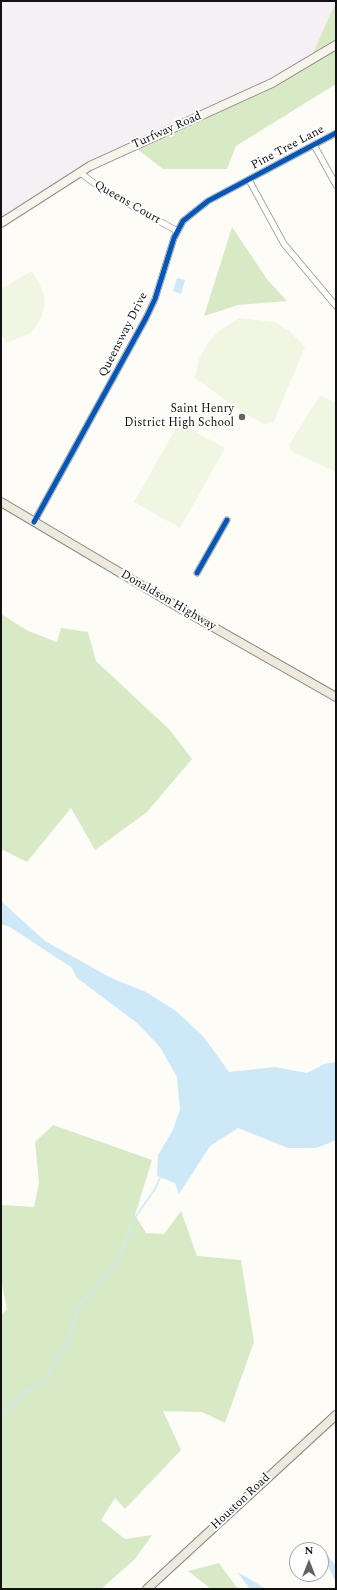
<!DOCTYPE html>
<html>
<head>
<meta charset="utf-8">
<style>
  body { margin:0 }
  #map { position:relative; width:337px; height:1590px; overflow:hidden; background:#fdfcf7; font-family:Spectral,serif }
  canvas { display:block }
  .frame { position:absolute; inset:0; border:2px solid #111; pointer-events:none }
  .north { position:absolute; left:289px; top:1542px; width:40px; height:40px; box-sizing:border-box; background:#fff; border:1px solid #a0a0a0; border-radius:50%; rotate:0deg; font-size:11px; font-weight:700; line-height:16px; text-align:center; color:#111 }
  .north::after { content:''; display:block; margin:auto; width:14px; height:18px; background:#646362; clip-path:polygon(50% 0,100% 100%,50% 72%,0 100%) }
</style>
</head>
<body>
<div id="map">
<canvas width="337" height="1590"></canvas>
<div class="frame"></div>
<div class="north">N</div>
</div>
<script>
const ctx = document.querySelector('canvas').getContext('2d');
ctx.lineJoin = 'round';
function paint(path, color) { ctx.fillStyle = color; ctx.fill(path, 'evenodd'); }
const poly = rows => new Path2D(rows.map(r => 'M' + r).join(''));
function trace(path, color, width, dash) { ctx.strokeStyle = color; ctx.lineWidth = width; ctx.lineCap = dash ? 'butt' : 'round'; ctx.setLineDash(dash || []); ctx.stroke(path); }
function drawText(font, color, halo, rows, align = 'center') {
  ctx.font = font + ' Spectral,serif'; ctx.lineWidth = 4; ctx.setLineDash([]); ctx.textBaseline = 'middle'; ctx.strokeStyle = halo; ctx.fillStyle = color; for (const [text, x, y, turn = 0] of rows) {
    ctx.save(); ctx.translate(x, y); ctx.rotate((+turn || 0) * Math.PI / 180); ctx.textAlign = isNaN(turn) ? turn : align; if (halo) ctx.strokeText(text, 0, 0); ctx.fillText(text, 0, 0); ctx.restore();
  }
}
paint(poly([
  [1,1,336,1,336,5,333,8,309,62,90,166,1,223]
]), '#f5f0f3');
paint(poly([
  [336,5,336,84,236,146,227,169,163,169,133,146,309,62,333,8],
  [232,227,267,279,287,301,238,305,204,316],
  [1,614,28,631,57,642,61,628,88,632,96,661,170,730,192,759,147,812,95,850,71,808,27,862,1,849],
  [53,1125,152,1160,135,1215,146,1233,164,1234,181,1211,197,1256,241,1260,254,1342,225,1423,202,1412,163,1411,181,1450,125,1509,115,1498,101,1520,125,1539,152,1535,135,1559,101,1589,1,1589,1,1315,7,1309,1,1280,1,1205,34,1207,39,1183,35,1142],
  [219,1563,238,1589,211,1589,188,1571]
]), '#d8eac5');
paint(poly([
  [32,271,39,282,45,299,42,316,31,333,6,343,1,332,1,289],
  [239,318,275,322,289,331,305,347,273,423,264,424,242,412,195,378,199,359,208,342,220,330],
  [320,395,336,403,336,472,293,452,289,445],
  [179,423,225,448,180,528,134,502]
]), '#f0f6e1');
paint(poly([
  [177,278,185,280,181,294,173,291],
  [1,901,45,941,111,978,146,992,176,1011,203,1036,229,1072,275,1067,307,1073,324,1064,336,1062,336,1140,317,1148,288,1148,238,1128,210,1146,179,1194,175,1183,157,1176,158,1155,173,1130,180,1109,177,1077,160,1047,137,1023,77,978,72,968,10,927,1,924],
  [321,1551,325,1552,336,1566,336,1582,326,1562,321,1558],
  [238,1573,243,1575,266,1589,250,1589]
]), '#cde8f7');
trace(poly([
  [1,1414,16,1402,24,1391,40,1386,47,1378,55,1360,70,1338,77,1309,119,1259,134,1219,155,1189,160,1178]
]), '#cde8f7', 1.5);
const street = poly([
  [314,145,336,185],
  [79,172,102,189,177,231],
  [249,180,284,244,336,306],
  [34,522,146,318,155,299,174,238,183,221,208,201,336,133],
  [197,573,227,520]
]);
const secondary = poly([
  [1,223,90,166,272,83,336,45]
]);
const primary = poly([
  [1,502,178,607,336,697],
  [147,1589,336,1415]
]);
trace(street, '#979795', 7);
trace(secondary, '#8e8d8b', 10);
trace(primary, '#858482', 10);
trace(street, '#fffffe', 5.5);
trace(secondary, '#f6f4eb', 8);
trace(primary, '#ede9dc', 8);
trace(poly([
  [34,522,146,318,155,299,174,238,183,221,208,201,336,133],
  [197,573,227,520]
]), '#0057b8', 5);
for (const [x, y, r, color] of [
  [242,417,4,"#646362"]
]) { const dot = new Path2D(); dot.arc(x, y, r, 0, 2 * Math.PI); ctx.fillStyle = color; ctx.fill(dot); trace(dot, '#fff', 1.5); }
drawText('12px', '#111', '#fff', [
  ["Turfway Road",167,131,-24],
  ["Pine Tree Lane",288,148,-28],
  ["Queens Court",127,203,30],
  ["Queensway Drive",124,335,-63],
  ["Donaldson Highway",168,601,30],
  ["Houston Road",241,1502,-43]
]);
drawText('12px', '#111', '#fff', [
  ["Saint Henry",234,410],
  ["District High School",234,424]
], 'right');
</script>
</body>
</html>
